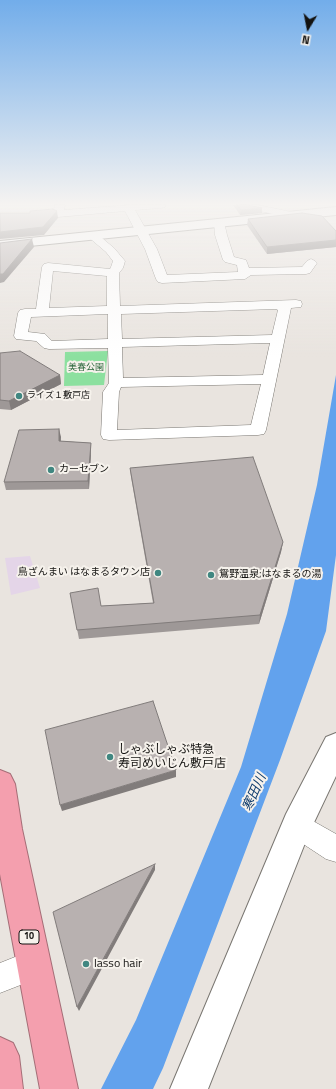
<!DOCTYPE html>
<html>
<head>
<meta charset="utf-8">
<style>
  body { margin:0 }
  #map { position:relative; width:336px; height:1089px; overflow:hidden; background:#e9e4df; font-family:"Titillium Web",sans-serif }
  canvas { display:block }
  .north { position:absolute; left:288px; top:8px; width:40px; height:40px; -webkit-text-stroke:3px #f6f2ec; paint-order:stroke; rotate:190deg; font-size:11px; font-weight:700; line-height:16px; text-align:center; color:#131210 }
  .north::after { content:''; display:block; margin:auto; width:14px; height:18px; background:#131210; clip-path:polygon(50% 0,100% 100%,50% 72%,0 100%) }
</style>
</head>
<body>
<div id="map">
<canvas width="336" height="1089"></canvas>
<div class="north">N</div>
</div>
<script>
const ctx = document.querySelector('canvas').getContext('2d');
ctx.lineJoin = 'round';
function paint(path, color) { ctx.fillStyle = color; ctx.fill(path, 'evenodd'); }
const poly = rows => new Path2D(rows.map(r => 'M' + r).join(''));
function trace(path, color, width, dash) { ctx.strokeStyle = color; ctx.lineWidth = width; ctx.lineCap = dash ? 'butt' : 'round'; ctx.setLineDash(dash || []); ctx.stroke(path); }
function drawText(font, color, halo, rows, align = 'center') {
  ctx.font = font + ' "Titillium Web","Noto Sans JP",sans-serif'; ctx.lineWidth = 4; ctx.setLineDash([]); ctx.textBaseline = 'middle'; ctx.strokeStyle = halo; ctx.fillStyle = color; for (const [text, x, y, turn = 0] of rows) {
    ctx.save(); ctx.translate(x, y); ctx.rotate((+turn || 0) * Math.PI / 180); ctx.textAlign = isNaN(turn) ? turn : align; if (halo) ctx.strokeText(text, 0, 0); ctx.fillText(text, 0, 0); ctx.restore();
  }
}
paint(poly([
  [30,556,40,588,11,595,5,558]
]), '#e4d5e8');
paint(poly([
  [108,351,104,385,64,386,65,352]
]), '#8ce09f');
paint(poly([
  [336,375,336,555,326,631,280,760,163,1068,153,1089,101,1089,136,1020,241,767,287,614,317,485]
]), '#62a2ed');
const street = poly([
  [55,205,65,205,64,210,129,205,166,205,165,207,161,208,135,210,157,249,167,275,238,272,237,265,225,262,223,260,215,235,214,222,219,219,224,222,227,235,234,257,246,260,249,268,302,267,307,261,311,259,315,261,317,263,310,273,306,274,251,275,245,279,162,283,158,282,156,279,145,249,125,211,58,217,53,214,55,205],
  [240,205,258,205,296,213,297,215,292,218,241,207,240,205],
  [92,232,96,233,114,248,125,261,123,268,119,273,120,306,296,300,301,301,302,304,301,307,291,308,266,430,264,434,258,435,109,440,103,439,101,435,103,392,109,383,108,348,49,349,44,348,36,341,16,339,14,336,18,313,20,310,25,309,36,309,42,267,44,264,48,263,110,269,111,267,113,261,106,252,86,235,92,232],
  [53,271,107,276,107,306,49,308,53,271],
  [276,309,278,310,272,335,122,339,121,314,276,309],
  [108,314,108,339,52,341,45,334,28,332,31,317,108,314],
  [270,343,263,375,123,378,122,347,270,343],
  [261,384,251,425,117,430,119,392,121,387,261,384],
  [297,812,336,834,336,862,326,859,288,834,284,825,288,816,297,812],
  [35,949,46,953,50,964,46,975,0,993,0,963,35,949]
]);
const secondary = poly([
  [336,207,336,215,0,249,0,241,336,207],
  [336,733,336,776,309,833,208,1089,170,1089,286,814,326,737,336,733]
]);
const highway = poly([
  [0,770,10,774,15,784,22,829,78,1089,40,1089,0,874,0,770],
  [0,1037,13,1043,19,1056,23,1089,0,1089,0,1037]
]);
trace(street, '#797671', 1);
trace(secondary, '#797671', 2);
trace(highway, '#a56e77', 2);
paint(street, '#fff');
paint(secondary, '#fff');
paint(highway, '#f49fae');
paint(poly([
  [233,205,247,205,262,213,240,215],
  [248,219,336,231,336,247,267,254,247,225],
  [0,353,60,375,61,384,11,410,0,409],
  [59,429,61,441,91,443,91,452,89,489,6,490,4,482],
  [130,468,283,542,281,552,259,624,79,639,70,593,101,606,153,603,131,477]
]), '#9e9897');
paint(poly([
  [262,208,262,213,240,215,241,210],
  [57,211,58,218,44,235,0,239,0,232],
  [32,239,34,247,4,282,0,283,0,274],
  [336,240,336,247,267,254,267,247],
  [60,375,61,384,11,410,9,401],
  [59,429,61,437,60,449,59,441],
  [91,443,91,452,89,489,88,481],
  [283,542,281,552,259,624,260,615],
  [176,770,176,777,62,811,60,805],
  [155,864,155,870,79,1011,77,1007]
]), '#817c7b');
const building = poly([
  [237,205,247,205,262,208,241,210,237,205],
  [53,209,57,211,43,227,0,232,0,213,30,213,30,211,53,209],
  [302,213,322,216,336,231,336,240,267,247,248,219,302,213],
  [32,239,3,274,0,274,0,243,32,239],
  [20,351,60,375,9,401,0,400,0,353,20,351],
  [59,429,59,441,91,443,88,481,4,482,19,430,59,429],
  [253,457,283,542,260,615,77,630,70,593,98,588,101,606,154,603,130,468,253,457],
  [153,701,176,770,60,805,45,730,153,701],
  [155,864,77,1007,53,912,155,864]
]);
paint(building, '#b8b1b0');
trace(building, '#817c7b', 1);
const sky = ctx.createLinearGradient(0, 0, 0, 357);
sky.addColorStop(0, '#72adea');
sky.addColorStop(0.57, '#f5f3f1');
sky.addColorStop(1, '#f5f3f100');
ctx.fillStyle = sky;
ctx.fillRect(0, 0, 336, 357);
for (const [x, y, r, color] of [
  [19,396,4,"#408781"],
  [51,470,4,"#408781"],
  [158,573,4,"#408781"],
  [211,575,4,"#408781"],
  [110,757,4,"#408781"],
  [86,964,4,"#408781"]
]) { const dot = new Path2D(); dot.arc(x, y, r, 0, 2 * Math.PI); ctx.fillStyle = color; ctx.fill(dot); trace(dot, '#f6f2ec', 1.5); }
drawText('9px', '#266338', '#f6f2ec', [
  ["美春公園",86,368]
]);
drawText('9px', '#131210', '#f6f2ec', [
  ["ライズ１敷戸店",27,396]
], 'left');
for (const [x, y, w] of [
  [29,937,20]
]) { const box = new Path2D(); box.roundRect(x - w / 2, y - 7, w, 14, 3); ctx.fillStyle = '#f6f2ec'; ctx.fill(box); trace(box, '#131210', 1); }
drawText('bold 9px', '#131210', null, [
  ["10",29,937]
]);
drawText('10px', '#131210', '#f6f2ec', [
  ["カーセブン",59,470],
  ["鳥ざんまい はなまるタウン店",150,573,"right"],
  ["鴛野温泉;はなまるの湯",219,575]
], 'left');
drawText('12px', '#131210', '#f6f2ec', [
  ["しゃぶしゃぶ特急",118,750],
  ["寿司めいじん敷戸店",118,764],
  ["lasso hair",94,964]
], 'left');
drawText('italic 13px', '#113e6e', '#f6f2ec', [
  ["寒田川",255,793,-66]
]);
</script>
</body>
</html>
